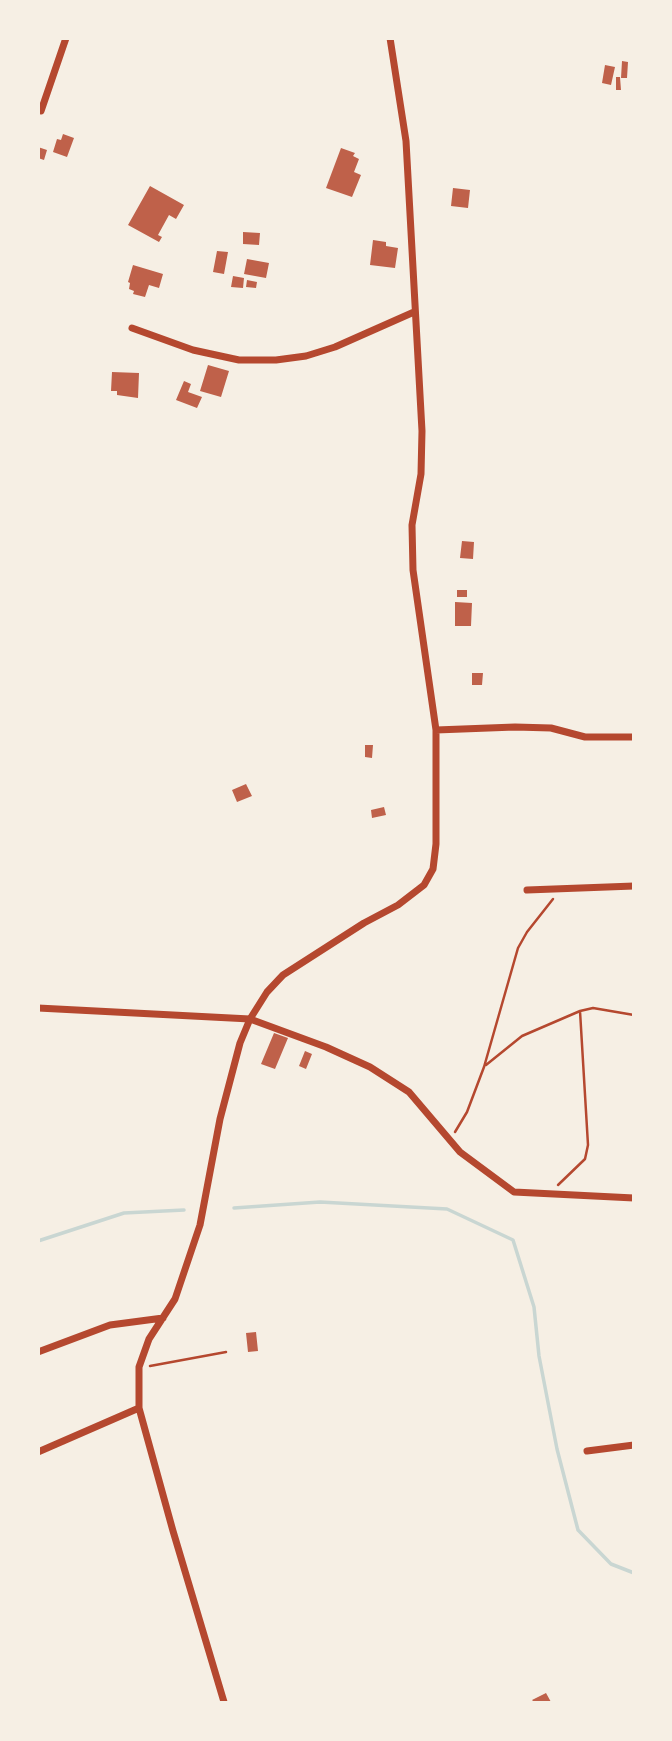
<!DOCTYPE html>
<html>
<head>
<meta charset="utf-8">
<style>
  body { margin:0 }
  #map { position:relative; width:672px; height:1741px; overflow:hidden; background:#f6efe4; font-family:"PT Sans",sans-serif }
  canvas { display:block }
  .frame { position:absolute; inset:0; border:40px solid #f6efe4; pointer-events:none }
</style>
</head>
<body>
<div id="map">
<canvas width="672" height="1741"></canvas>
<div class="frame"></div>
</div>
<script>
const ctx = document.querySelector('canvas').getContext('2d');
ctx.lineJoin = 'round';
const poly = rows => new Path2D(rows.map(r => 'M' + r).join(''));
function trace(path, color, width, dash) { ctx.strokeStyle = color; ctx.lineWidth = width; ctx.lineCap = dash ? 'butt' : 'round'; ctx.setLineDash(dash || []); ctx.stroke(path); }
function paint(path, color) { ctx.fillStyle = color; ctx.fill(path, 'evenodd'); }
trace(poly([
  [234,1208,320,1202,447,1209,513,1240,534,1307,539,1356,557,1449,578,1530,611,1564,634,1573],
  [38,1241,124,1213,184,1210]
]), '#c9d6d2', 3.5);
paint(poly([
  [622,61,628,62,627,78,621,78],
  [605,65,615,67,611,85,602,83],
  [616,77,620,77,621,90,616,90],
  [63,134,74,138,67,157,53,152,57,139,61,140],
  [38,147,47,150,44,160,38,158],
  [341,148,355,153,353,156,359,159,354,172,361,175,352,197,326,188],
  [150,186,184,205,176,219,169,215,158,235,162,237,159,242,128,225],
  [453,188,470,190,468,208,451,206],
  [243,232,260,233,259,245,243,244],
  [373,240,386,242,386,246,398,248,395,268,370,265],
  [217,251,228,252,224,274,213,272],
  [247,259,269,263,266,278,244,274],
  [133,265,163,274,159,288,149,285,145,297,133,294,134,291,129,289,130,283,128,282],
  [233,276,244,278,243,288,231,287],
  [247,280,257,282,256,288,246,287],
  [208,365,229,371,221,397,200,391],
  [112,372,139,373,138,398,117,395,117,391,111,391],
  [184,381,191,384,188,392,202,397,197,408,176,400],
  [462,541,474,542,473,559,460,558],
  [457,590,467,590,467,597,457,597],
  [455,602,472,603,471,626,455,626],
  [472,673,483,673,482,685,472,685],
  [365,745,373,745,372,758,365,757],
  [246,784,252,796,237,802,232,790],
  [384,807,386,815,372,818,371,810],
  [274,1033,288,1038,275,1069,261,1064],
  [305,1051,312,1054,306,1069,299,1066],
  [256,1332,258,1351,248,1352,246,1333],
  [546,1693,551,1702,534,1702,532,1700]
]), '#bf614a');
trace(poly([
  [486,1065,522,1036,580,1011,593,1008,634,1015],
  [455,1132,467,1112,484,1067,518,948,527,932,553,899],
  [558,1185,585,1159,588,1145,580,1011],
  [150,1366,226,1352]
]), '#b5482f', 2.5);
trace(poly([
  [41,111,66,38],
  [132,328,193,350,239,360,276,360,306,356,335,347,414,312],
  [436,730,515,727,551,728,585,737,634,737],
  [527,890,634,886],
  [38,1008,250,1019,326,1047,370,1067,409,1092,460,1152,514,1192,634,1198],
  [38,1352,110,1325,163,1318],
  [587,1451,634,1445],
  [38,1452,139,1408],
  [224,1702,173,1531,139,1408,139,1367,149,1339,175,1299,200,1225,220,1119,240,1043,250,1019,267,992,283,975,364,923,398,905,424,885,433,869,436,844,436,730,413,570,412,525,421,474,422,431,406,141,390,38]
]), '#b5482f', 7);
</script>
</body>
</html>
